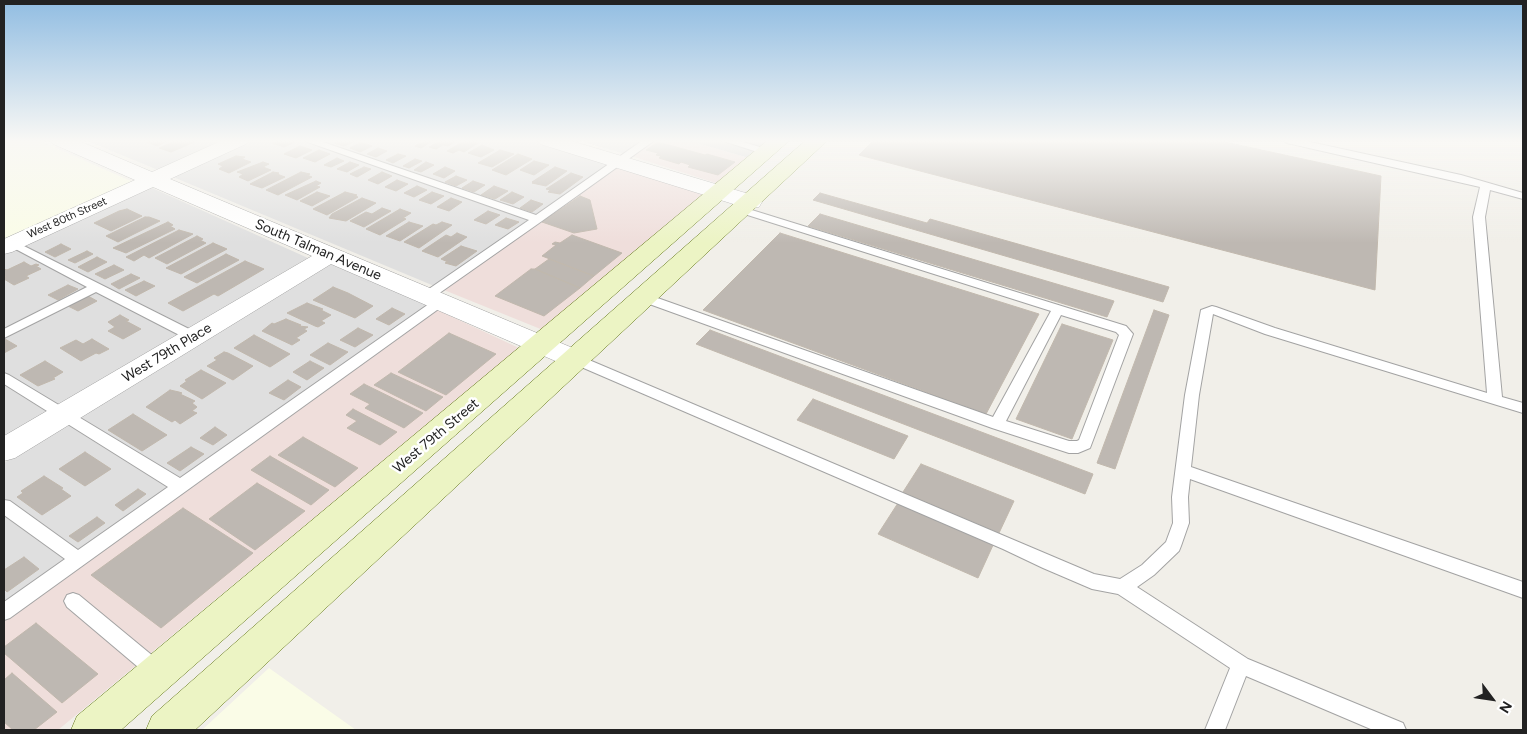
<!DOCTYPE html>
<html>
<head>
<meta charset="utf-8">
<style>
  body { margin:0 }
  #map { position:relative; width:1527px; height:734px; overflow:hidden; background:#f1efe9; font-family:Figtree,sans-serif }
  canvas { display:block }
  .frame { position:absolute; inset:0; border:5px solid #222; pointer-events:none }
  .north { position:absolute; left:1467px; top:674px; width:50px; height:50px; -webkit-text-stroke:4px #fff; paint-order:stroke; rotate:121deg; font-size:14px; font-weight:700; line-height:20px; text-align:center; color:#222 }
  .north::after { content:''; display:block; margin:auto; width:18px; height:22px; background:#222; clip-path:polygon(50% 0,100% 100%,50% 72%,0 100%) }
</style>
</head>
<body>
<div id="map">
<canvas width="1527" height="734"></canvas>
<div class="frame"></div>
<div class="north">N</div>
</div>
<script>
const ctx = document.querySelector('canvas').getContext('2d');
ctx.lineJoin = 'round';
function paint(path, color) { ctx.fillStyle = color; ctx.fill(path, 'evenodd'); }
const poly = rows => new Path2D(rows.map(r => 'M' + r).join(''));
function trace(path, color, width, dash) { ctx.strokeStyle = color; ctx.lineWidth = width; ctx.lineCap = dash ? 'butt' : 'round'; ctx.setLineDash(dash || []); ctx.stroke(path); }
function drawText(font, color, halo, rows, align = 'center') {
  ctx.font = font + ' Figtree,sans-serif'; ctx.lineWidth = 5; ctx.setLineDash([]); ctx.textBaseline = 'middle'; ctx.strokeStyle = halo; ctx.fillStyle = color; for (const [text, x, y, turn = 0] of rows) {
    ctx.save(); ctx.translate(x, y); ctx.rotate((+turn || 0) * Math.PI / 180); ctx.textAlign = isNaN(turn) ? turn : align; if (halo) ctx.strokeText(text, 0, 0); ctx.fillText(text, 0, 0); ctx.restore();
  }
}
paint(poly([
  [85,140,225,140,158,170],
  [253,140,533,140,615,165,439,288,173,177],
  [577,140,650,140,628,155],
  [150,187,308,258,4,438,4,254],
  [331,264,431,307,4,612,4,463]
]), '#dfdfdf');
paint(poly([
  [650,140,686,140,749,158,719,184,628,155],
  [615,165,706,194,543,330,439,288],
  [431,307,519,348,58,730,4,730,4,612]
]), '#efdedb');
paint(poly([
  [4,140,37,140,133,182,4,240],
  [269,668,356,730,202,730]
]), '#fafce7');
paint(poly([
  [686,140,769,140,749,158]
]), '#d0d0d0');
const building = poly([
  [150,140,170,140,157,146,147,142,150,140],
  [177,140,199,140,171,152,159,148,177,140],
  [278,140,291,140,295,142,284,147,272,143,278,140],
  [340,140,354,140,356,141,344,146,334,143,340,140],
  [423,140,434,140,421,148,415,146,425,141,423,140],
  [442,140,459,140,448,146,443,145,436,149,429,147,442,140],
  [466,140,475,140,473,142,478,143,464,152,459,150,453,153,447,151,466,140],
  [874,140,1216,140,1381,176,1375,290,859,155,874,140],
  [361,142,372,146,360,152,350,148,361,142],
  [658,142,705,155,707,154,735,162,718,175,688,167,690,165,681,162,679,164,659,158,661,156,656,155,658,153,646,150,658,142],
  [482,145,494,150,481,157,468,153,482,145],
  [300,146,312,150,296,158,284,154,300,146],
  [378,148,387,151,376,157,367,154,378,148],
  [319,150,330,154,315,162,303,158,319,150],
  [500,150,514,154,492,167,478,163,500,150],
  [398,154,406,156,393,163,386,160,398,154],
  [518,154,532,159,506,175,492,170,518,154],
  [236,156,245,157,242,159,251,162,229,173,219,169,223,166,218,164,236,156],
  [337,158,344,161,331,167,324,165,337,158],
  [415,159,422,161,409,168,403,166,415,159],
  [534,161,549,165,534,175,520,170,534,161],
  [263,162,269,164,263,167,271,170,248,181,239,177,243,174,237,172,263,162],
  [350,162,359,165,347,172,337,169,350,162],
  [426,162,434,165,421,172,414,170,426,162],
  [364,167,371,169,357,177,350,174,364,167],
  [445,167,455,171,444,178,433,174,445,167],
  [555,167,567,171,546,186,532,183,534,182,532,182,555,167],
  [273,172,279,173,277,174,285,177,262,188,250,184,273,172],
  [301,172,310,174,307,175,312,177,278,195,266,190,301,172],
  [382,172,392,176,378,184,368,180,382,172],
  [571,173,583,177,560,194,548,192,550,190,546,189,571,173],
  [456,176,467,180,456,186,445,182,456,176],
  [397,180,408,184,396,191,385,187,397,180],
  [316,181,321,183,316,186,320,187,297,200,285,195,316,181],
  [473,181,485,185,474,192,462,188,473,181],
  [417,186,427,190,414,197,404,193,417,186],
  [494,186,508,191,495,199,481,195,494,186],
  [317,192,330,196,312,206,300,201,317,192],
  [345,192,357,195,354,196,358,197,327,215,313,209,345,192],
  [432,192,444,196,431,204,419,200,432,192],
  [512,192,524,197,513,204,500,200,512,192],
  [820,193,927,223,930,219,1169,287,1163,302,813,200,820,193],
  [580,196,590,200,597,229,574,233,542,222,580,196],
  [362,198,376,203,346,221,329,218,332,214,362,198],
  [451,198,462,202,449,211,437,207,451,198],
  [531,200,543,204,532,212,520,208,531,200],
  [382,208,391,211,364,227,350,221,366,212,372,214,382,208],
  [127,209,142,216,111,231,94,223,119,211,127,209],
  [400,209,411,213,403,218,406,219,380,235,366,229,400,209],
  [488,211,500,215,486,224,474,220,488,211],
  [820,214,1114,301,1107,317,808,226,820,214],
  [145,217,149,217,160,221,118,242,106,236,145,217],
  [506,218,519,222,508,229,495,225,506,218],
  [168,222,173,225,170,226,175,229,126,253,113,248,168,222],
  [409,222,423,226,400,241,386,236,409,222],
  [442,222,452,225,419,248,404,242,433,224,436,225,442,222],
  [179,230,193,234,149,258,144,255,134,261,126,257,179,230],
  [457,233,467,237,438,257,422,251,446,235,451,237,457,233],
  [780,233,1039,314,986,414,703,310,780,233],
  [572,235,622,253,594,276,542,256,556,245,552,244,555,242,560,243,572,235],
  [197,236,203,239,200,240,206,243,167,264,155,258,197,236],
  [213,243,227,249,181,274,166,268,213,243],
  [61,244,71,249,55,257,45,252,61,244],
  [461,246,477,251,456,266,445,263,448,262,441,259,461,246],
  [87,251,93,254,75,263,68,260,87,251],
  [226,254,239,260,197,283,184,277,226,254],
  [97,257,107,262,88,272,78,267,97,257],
  [549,259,594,276,580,288,535,269,549,259],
  [245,261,264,269,218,296,214,294,183,311,168,303,245,261],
  [24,262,31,266,36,264,39,265,36,266,41,269,26,276,29,278,14,285,4,279,6,277,4,276,4,269,7,270,24,262],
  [114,265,124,270,105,279,95,274,114,265],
  [531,269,535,269,580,288,544,316,495,296,531,269],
  [131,274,140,278,119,289,111,284,131,274],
  [144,281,155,286,136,296,125,290,144,281],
  [68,285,78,289,58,300,48,295,68,285],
  [333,287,348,293,373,306,355,318,313,300,333,287],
  [88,296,97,301,78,311,68,306,88,296],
  [307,303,323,309,321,310,331,315,321,321,325,323,318,327,315,326,287,313,307,303],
  [392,308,405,314,389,325,376,319,392,308],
  [1154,310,1169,315,1115,469,1097,463,1154,310],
  [120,315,129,320,126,321,141,329,123,339,108,331,115,327,108,322,120,315],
  [286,319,301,325,299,326,308,327,304,329,307,331,296,338,300,340,292,345,262,331,272,323,274,324,286,319],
  [1062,324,1113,340,1072,439,1016,419,1062,324],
  [358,328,373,335,355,347,340,340,358,328],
  [710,330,1093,474,1085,494,696,344,710,330],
  [449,333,496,354,446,395,398,372,449,333],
  [254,335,290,354,270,367,234,348,254,335],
  [5,339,17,346,4,353,4,340,5,339],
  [92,339,109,349,99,354,96,353,81,361,60,348,76,340,83,344,92,339],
  [328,343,348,352,330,365,310,355,328,343],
  [224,352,228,353,253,366,233,380,207,366,217,360,214,358,224,352],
  [45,361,63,372,53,378,55,379,38,386,20,375,45,361],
  [310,361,324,368,307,380,293,372,310,361],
  [201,370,226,383,202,399,180,386,187,381,185,380,201,370],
  [391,373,443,397,426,411,374,385,391,373],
  [288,380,301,387,284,400,269,393,288,380],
  [364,384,423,413,404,428,365,408,370,404,350,394,364,384],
  [170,390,179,392,182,393,180,394,195,401,192,403,197,407,192,411,197,413,180,424,175,420,172,422,146,407,170,390],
  [813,399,908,436,894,459,797,420,813,399],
  [353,409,397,432,380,445,347,428,357,421,346,415,353,409],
  [133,414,167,435,142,451,108,430,133,414],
  [215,427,227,435,213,445,200,438,215,427],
  [303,437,358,468,335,487,278,455,303,437],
  [191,447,204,454,180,471,167,463,191,447],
  [85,452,111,469,85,486,59,469,85,452],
  [270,456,329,490,311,505,251,470,270,456],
  [921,464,1014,501,999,533,903,492,921,464],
  [44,476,63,488,61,489,71,496,42,515,17,497,23,493,21,491,44,476],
  [257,483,305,511,255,550,209,519,257,483],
  [138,489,146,494,123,511,115,505,138,489],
  [898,503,994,543,978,578,878,534,898,503],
  [183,508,253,553,161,628,91,575,183,508],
  [97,517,105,523,78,542,69,536,97,517],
  [24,557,39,569,7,592,4,589,4,570,24,557],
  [36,623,98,674,62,703,4,653,4,647,36,623],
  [12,673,57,712,34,730,13,730,4,722,4,680,12,673]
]);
paint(building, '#beb8b2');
trace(building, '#c1b8ad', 1);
const lane = poly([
  [302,140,317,140,536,215,643,140,655,140,542,221,431,299,427,300,423,299,421,296,423,293,529,220,302,140],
  [720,140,736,140,770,150,772,152,767,155,720,140],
  [1282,140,1301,140,1461,175,1523,193,1523,199,1490,190,1485,217,1502,397,1523,403,1523,413,1265,334,1213,314,1199,395,1191,467,1523,582,1523,598,1190,479,1188,497,1189,523,1181,546,1179,551,1154,575,1137,587,1248,659,1403,723,1406,730,1373,730,1246,676,1225,730,1205,730,1230,668,1118,594,1092,589,1043,568,1003,549,572,363,570,360,572,357,582,357,1094,574,1120,579,1142,565,1166,542,1173,523,1172,497,1185,395,1201,310,1212,306,1216,307,1275,328,1487,393,1473,217,1480,187,1287,143,1282,140],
  [742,207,1126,326,1133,334,1090,448,1078,453,1069,453,992,428,641,301,639,298,641,295,649,295,993,417,1051,311,738,212,737,210,742,207],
  [1061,315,1116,332,1119,335,1079,440,1077,441,1069,441,1006,421,1061,315],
  [12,240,199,334,201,337,199,340,189,340,96,292,4,338,4,329,87,287,8,245,6,243,8,241,12,240],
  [440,298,444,299,446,302,444,305,10,618,4,620,4,602,65,559,4,515,4,500,10,501,78,550,168,487,4,384,4,373,9,375,180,478,436,299,440,298],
  [73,593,79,595,165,666,168,672,165,678,158,681,151,678,67,607,64,601,67,595,73,593]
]);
const street = poly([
  [50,140,77,140,152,172,223,140,249,140,246,144,170,179,587,354,591,360,587,366,577,369,567,366,331,264,15,458,4,461,4,436,312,256,153,187,12,252,4,254,4,239,135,180,53,144,50,140],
  [537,140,568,140,759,197,762,202,759,207,751,208,743,207,540,144,537,140]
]);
const secondary = poly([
  [768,140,790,140,121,730,71,730,77,716,768,140],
  [806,140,828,140,195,730,146,730,152,716,806,140]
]);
trace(lane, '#a3a3a3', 2);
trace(street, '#a3a3a3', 1);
trace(secondary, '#5c7011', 1);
paint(lane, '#fff');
paint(street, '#fff');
paint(secondary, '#ecf4c4');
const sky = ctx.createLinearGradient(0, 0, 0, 243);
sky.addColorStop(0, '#91bde2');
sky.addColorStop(0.58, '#f9f8f5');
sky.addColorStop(1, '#f9f8f500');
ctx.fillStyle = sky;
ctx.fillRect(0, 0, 1527, 243);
drawText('11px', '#222', '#fff', [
  ["West 80th Street",67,218,-24]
]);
drawText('14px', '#222', '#fff', [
  ["South Talman Avenue",318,250,23],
  ["West 79th Place",167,353,-31],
  ["West 79th Street",436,436,-40]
]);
</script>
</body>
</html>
